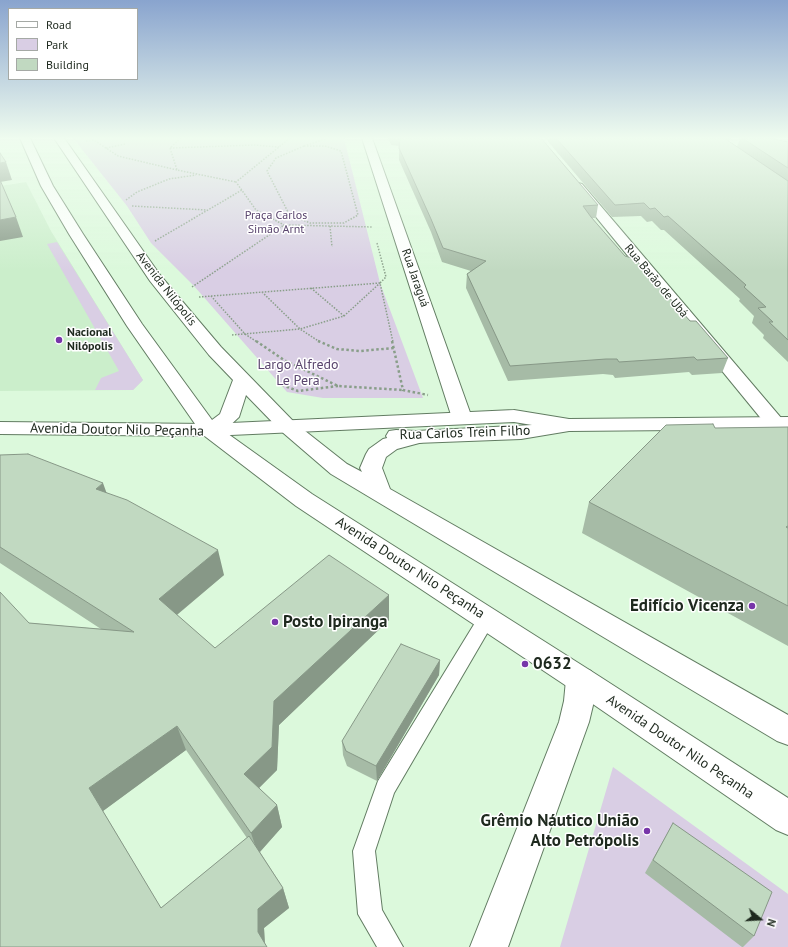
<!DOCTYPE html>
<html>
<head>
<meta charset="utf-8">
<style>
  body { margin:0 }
  #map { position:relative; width:788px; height:947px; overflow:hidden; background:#dcf9dc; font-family:"PT Sans",sans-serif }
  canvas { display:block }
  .legend { position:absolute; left:8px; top:8px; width:130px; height:72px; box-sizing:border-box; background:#fff; border:1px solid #a5a9a5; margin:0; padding:5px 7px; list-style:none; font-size:12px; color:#1e291e }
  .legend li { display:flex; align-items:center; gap:8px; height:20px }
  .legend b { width:20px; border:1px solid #a5a9a5 }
  .north { position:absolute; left:740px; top:899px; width:40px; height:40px; -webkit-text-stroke:3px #fff; paint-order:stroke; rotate:108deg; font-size:11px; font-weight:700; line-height:16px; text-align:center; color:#1e291e }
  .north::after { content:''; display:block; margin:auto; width:14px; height:18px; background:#1e291e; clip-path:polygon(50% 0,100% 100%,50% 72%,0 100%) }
</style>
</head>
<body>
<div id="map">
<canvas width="788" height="947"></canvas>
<ul class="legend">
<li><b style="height:5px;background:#fff"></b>Road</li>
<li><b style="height:11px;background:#d9cee4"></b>Park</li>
<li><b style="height:11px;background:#c1d9c1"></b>Building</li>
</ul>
<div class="north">N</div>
</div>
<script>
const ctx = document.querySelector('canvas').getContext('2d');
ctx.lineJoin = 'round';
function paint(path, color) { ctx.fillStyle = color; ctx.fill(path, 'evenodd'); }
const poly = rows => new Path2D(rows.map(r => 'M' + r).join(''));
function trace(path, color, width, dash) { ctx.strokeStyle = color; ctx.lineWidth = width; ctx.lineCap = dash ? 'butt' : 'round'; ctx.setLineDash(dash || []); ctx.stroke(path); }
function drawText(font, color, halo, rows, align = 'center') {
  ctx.font = font + ' "PT Sans",sans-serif'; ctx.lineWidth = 3; ctx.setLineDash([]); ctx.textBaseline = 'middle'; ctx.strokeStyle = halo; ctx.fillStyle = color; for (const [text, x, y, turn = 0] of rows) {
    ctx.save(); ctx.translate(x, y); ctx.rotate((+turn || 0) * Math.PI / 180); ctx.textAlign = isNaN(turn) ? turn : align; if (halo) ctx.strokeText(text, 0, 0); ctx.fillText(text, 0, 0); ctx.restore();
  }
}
paint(poly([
  [26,182,51,231,143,380,133,390,0,391,0,186]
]), '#cbeecb');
paint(poly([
  [73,138,344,138,380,283,423,398,323,398,287,392,194,286,151,243,127,206],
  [57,242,143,380,133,390,95,390,101,378,119,371,47,244],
  [613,767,788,894,788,947,560,947]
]), '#d9cee4');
const service = poly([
  [487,611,493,613,496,618,394,793,375,851,382,910,403,947,377,947,358,914,353,851,378,781,481,613,487,611]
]);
const minor = poly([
  [362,138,372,138,472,418,469,422,462,424,455,422,452,418,362,138],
  [578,183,582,184,782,419,785,423,782,427,775,429,768,427,574,190,572,187,578,183]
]);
const tertiary = poly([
  [514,410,569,419,788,417,788,429,569,431,521,439,416,443,396,442,389,441,386,436,389,431,396,430,416,431,532,425,514,422,209,436,0,434,0,422,209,424,514,410],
  [581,667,591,671,596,680,594,701,589,722,508,947,470,947,559,722,564,701,566,680,571,671,581,667]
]);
const secondary = poly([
  [20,138,30,138,53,186,83,234,142,324,212,420,220,414,233,380,209,355,150,281,54,138,64,138,160,275,221,347,295,423,347,464,362,472,360,468,366,454,369,449,383,439,416,431,423,432,426,437,423,442,397,449,386,457,382,468,390,489,788,715,788,745,777,741,331,474,281,431,246,395,239,417,224,431,312,494,591,671,788,798,788,835,776,830,571,689,296,506,202,434,127,326,69,234,41,186,20,138]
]);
trace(service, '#627c62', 2);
trace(minor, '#627c62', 2);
trace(tertiary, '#627c62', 2);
trace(secondary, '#627c62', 2);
trace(poly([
  [181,138,170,148,177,170,236,182],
  [290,138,236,182,256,210,284,225,373,227],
  [86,141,94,140,118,156,177,170],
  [304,146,325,146,341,151,358,215,344,223,310,223,289,214,267,171,276,158,304,146],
  [304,146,328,138],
  [106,148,125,144],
  [170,148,254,145,279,147],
  [126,200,137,192,169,179,196,175],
  [132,206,207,210],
  [330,226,332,247],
  [155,241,242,190],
  [377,243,386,277,380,283,393,342],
  [192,287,284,225],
  [311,288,344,316],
  [262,292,300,329,320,342],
  [211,296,245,334,257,342],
  [199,297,380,283],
  [232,335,300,329,344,316,380,283]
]), '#899e89', 1.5, [1.5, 1.5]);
trace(poly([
  [256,341,284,360,338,386,403,390],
  [318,341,337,349,360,351,394,348],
  [392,341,403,390,428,395],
  [282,385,298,391,338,386]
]), '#899e89', 2.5, [2.5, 2.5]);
paint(service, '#fff');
paint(minor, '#fff');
paint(tertiary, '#fff');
paint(secondary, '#fff');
paint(poly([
  [388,138,541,138,598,205,596,218,592,218,625,256,728,358,722,373,692,375,689,372,615,378,613,375,603,374,508,381,466,288,467,274,471,271,442,262,431,232,399,160,399,146,391,145],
  [545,138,731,138,728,141,737,147,740,138,770,138,788,142,788,362,763,338,764,335,752,323,754,316,739,301,740,299,664,230,661,230,652,221,647,222,641,216,612,217],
  [788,427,788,646,582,533,589,502,715,428],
  [0,455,106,492,224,575,177,615,215,648,389,595,389,620,279,725,277,770,259,788,277,805,282,827,260,852,283,888,289,908,264,928,265,943,0,947,29,623,101,629,0,563],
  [186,750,247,838,161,908,103,811],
  [440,660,439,675,377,781,347,766,343,755,342,741],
  [673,823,754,936,743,947,742,947,645,873]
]), '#a6bba6');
paint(poly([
  [6,162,12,180,0,182,0,163],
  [16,217,23,237,0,241,0,220],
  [103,483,112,508,96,489],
  [218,550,224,575,167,623,159,599],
  [389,595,389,620,279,725,277,770,250,797,244,774,274,701],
  [440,660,439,675,377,781,376,766],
  [177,726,186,750,103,811,89,788],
  [277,805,282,827,258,854,251,833],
  [283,888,289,908,264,928,265,947,258,932,258,909]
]), '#879887');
const building = poly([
  [400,138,541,138,598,205,583,206,591,217,625,256,635,259,690,321,696,321,728,358,697,360,694,357,619,362,617,359,606,359,510,366,467,274,486,261,443,248,431,219,399,148,400,138],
  [556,138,724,138,788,181,788,340,769,322,773,322,758,308,766,307,744,287,746,285,668,216,664,217,655,208,650,209,644,203,615,205,556,138],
  [742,138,770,138,788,142,788,168,742,138],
  [0,153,6,162,0,163,0,153],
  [0,180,16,217,0,220,0,180],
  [713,424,715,428,788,427,788,526,786,527,788,528,788,606,589,502,666,425,713,424],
  [28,454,103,483,96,489,127,500,218,550,159,599,215,648,329,555,389,595,274,701,272,747,244,774,277,805,251,833,177,726,89,788,161,908,249,836,283,888,258,909,258,932,267,947,0,947,0,592,29,623,134,632,0,547,0,455,28,454],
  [401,644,440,660,376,766,346,751,342,741,401,644],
  [673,823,772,892,754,936,653,860,673,823]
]);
paint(building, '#c1d9c1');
trace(building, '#879887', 1);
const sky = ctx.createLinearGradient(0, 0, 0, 271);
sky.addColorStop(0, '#89a4ce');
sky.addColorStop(0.51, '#effcef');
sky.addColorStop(1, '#effcef00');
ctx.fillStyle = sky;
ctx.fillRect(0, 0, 788, 271);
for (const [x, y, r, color] of [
  [59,340,4,"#7735a9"],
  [752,606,4,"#7735a9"],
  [275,622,4,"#7735a9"],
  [525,664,4,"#7735a9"],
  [647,831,4,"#7735a9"]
]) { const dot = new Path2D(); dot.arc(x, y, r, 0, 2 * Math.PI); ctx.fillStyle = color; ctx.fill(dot); trace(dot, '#fff', 1.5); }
drawText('12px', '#5a456e', '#fff', [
  ["Praça Carlos",276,216],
  ["Simão Arnt",276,230]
]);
drawText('12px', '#1e291e', '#fff', [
  ["Rua Jaraguá",415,278,71],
  ["Rua Barão de Ubá",656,281,50],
  ["Avenida Nilópolis",166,289,52]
]);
drawText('bold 12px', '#1e291e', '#fff', [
  ["Nacional",67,333],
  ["Nilópolis",67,347]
], 'left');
drawText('14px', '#5a456e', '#fff', [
  ["Largo Alfredo",298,365],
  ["Le Pera",298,381]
]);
drawText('14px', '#1e291e', '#fff', [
  ["Avenida Doutor Nilo Peçanha",117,430,1],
  ["Rua Carlos Trein Filho",465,433,-2],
  ["Avenida Doutor Nilo Peçanha",410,568,33],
  ["Avenida Doutor Nilo Peçanha",680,747,34]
]);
drawText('bold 17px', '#1e291e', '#fff', [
  ["Edifício Vicenza",744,606],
  ["Posto Ipiranga",283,622,"left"],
  ["0632",533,664,"left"],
  ["Grêmio Náutico União",639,821],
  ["Alto Petrópolis",639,841]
], 'right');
</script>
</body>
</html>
